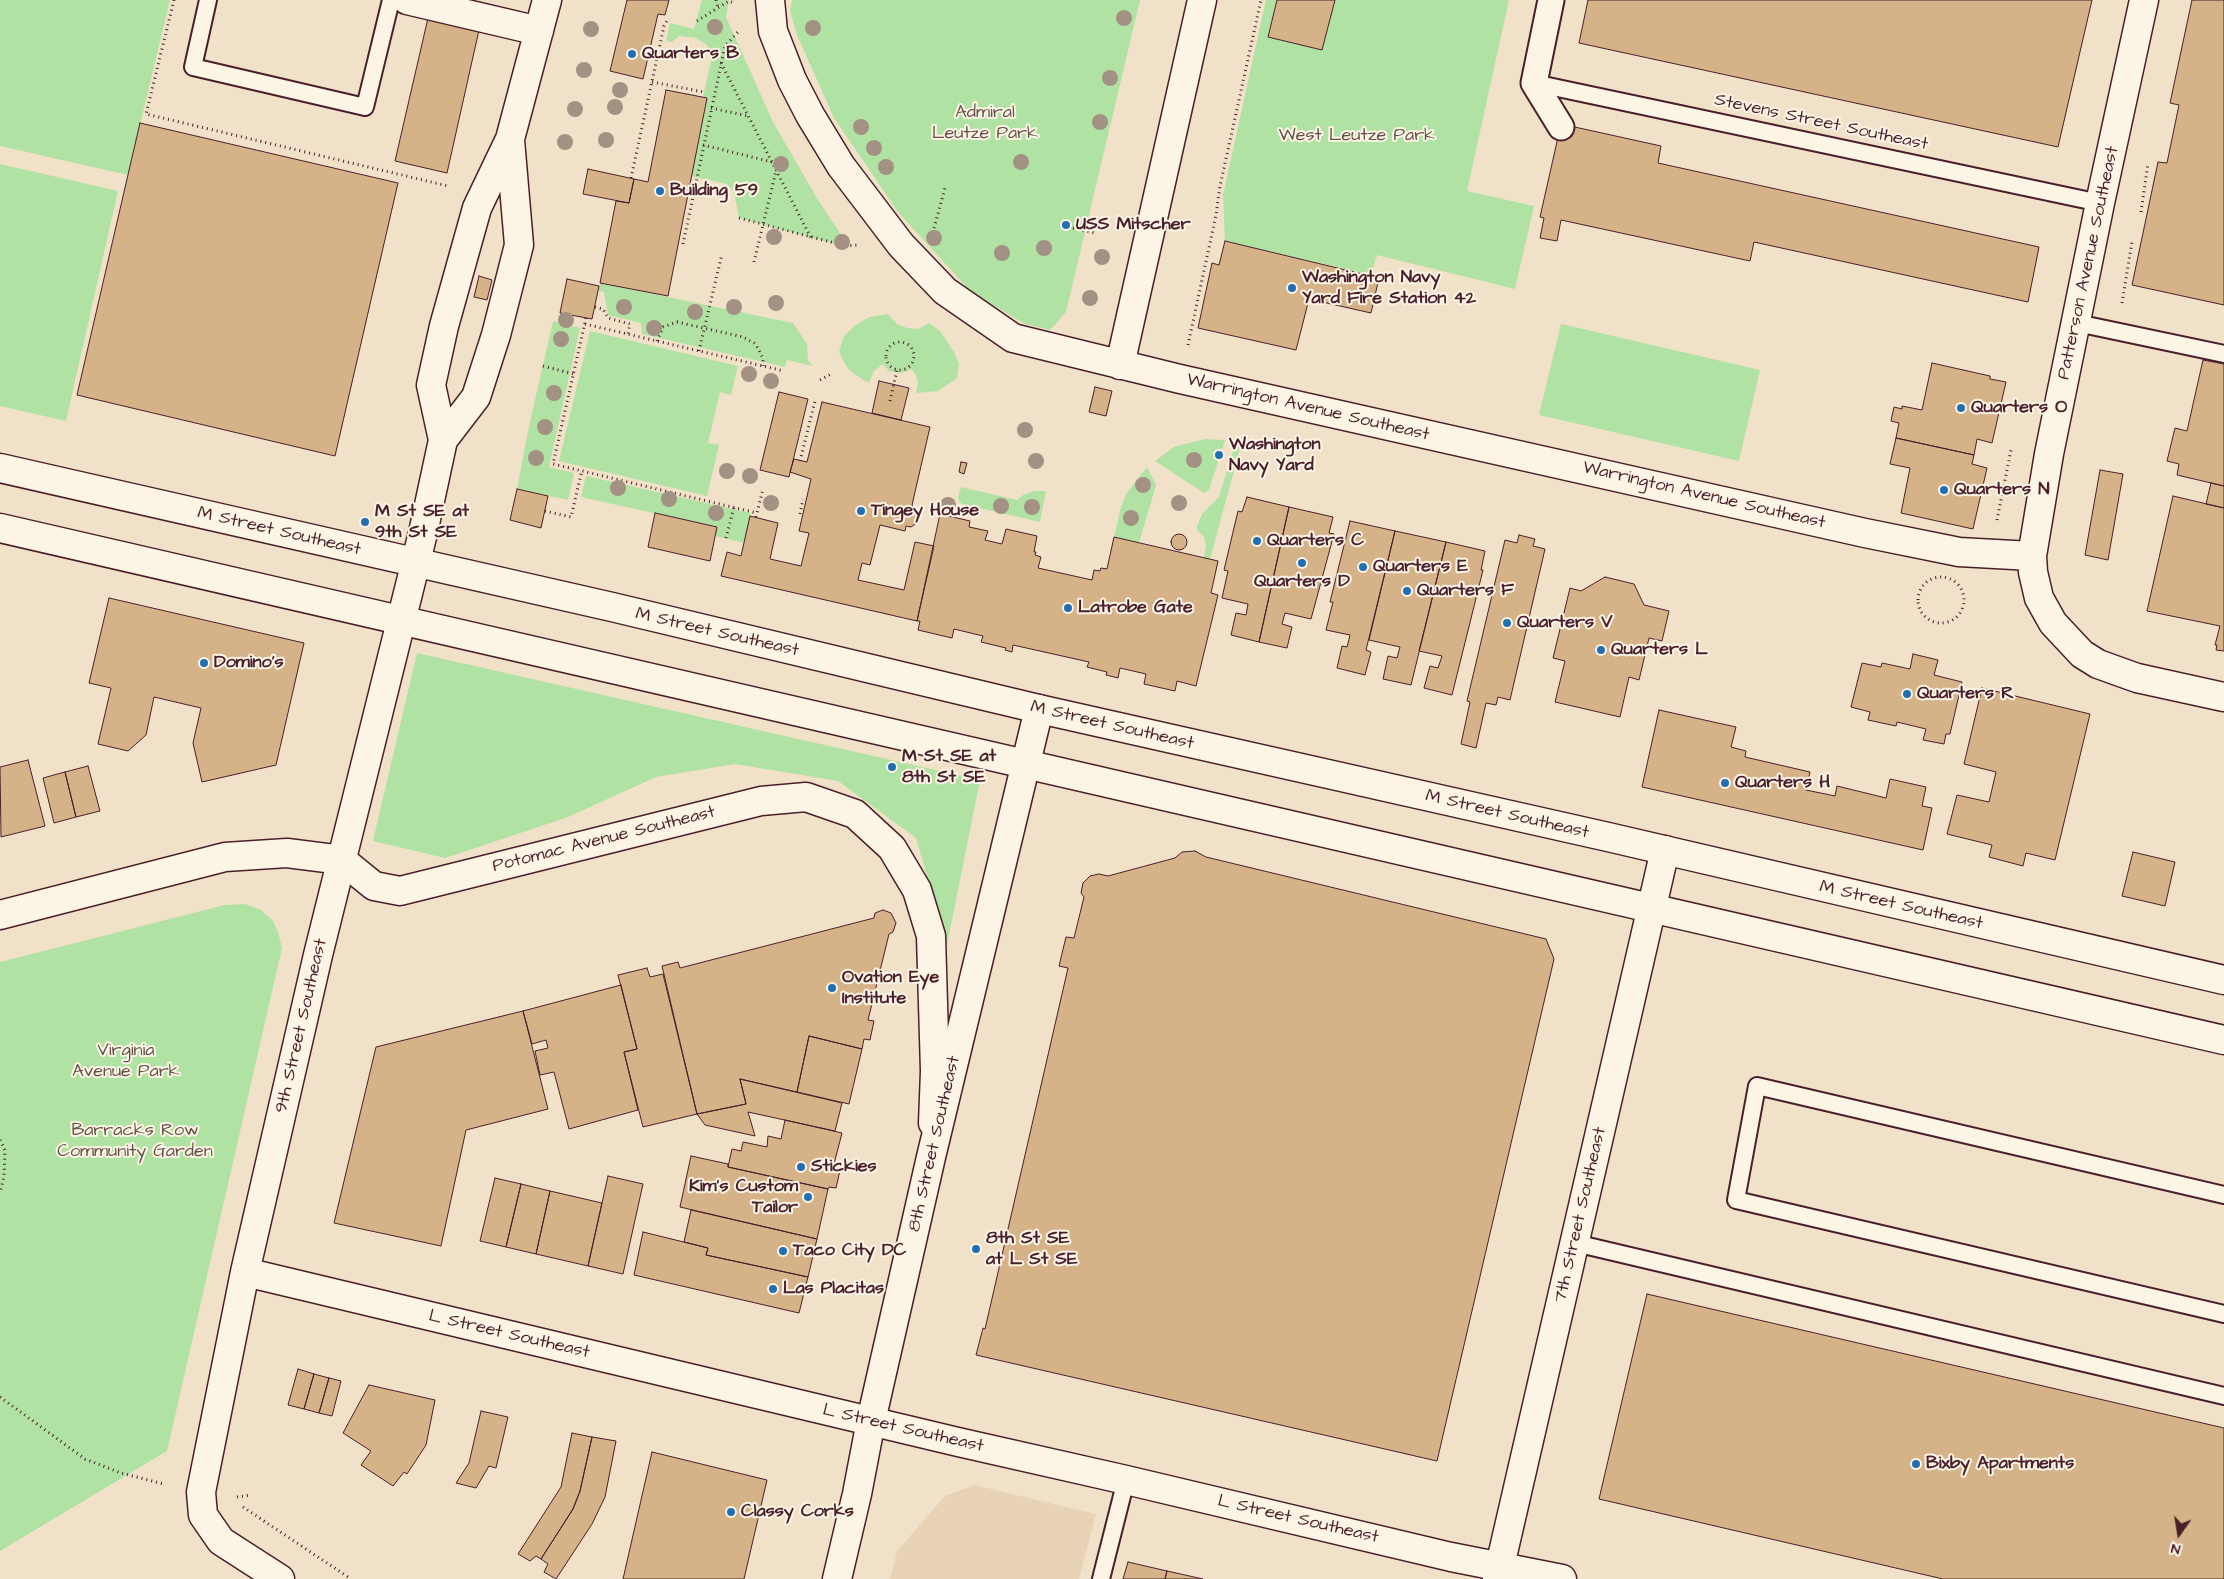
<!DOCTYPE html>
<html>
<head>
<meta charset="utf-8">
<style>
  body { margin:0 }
  #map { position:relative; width:2224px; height:1579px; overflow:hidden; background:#f1e1c9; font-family:"Architects Daughter",sans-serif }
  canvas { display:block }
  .north { position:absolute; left:2154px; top:1509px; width:50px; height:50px; -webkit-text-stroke:4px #fcf5e5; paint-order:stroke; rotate:193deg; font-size:14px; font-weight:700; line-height:20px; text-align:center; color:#4a1f2b }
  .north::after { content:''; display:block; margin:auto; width:18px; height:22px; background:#4a1f2b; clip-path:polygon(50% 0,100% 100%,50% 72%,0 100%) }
</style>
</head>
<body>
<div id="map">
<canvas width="2224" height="1579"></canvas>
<div class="north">N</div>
</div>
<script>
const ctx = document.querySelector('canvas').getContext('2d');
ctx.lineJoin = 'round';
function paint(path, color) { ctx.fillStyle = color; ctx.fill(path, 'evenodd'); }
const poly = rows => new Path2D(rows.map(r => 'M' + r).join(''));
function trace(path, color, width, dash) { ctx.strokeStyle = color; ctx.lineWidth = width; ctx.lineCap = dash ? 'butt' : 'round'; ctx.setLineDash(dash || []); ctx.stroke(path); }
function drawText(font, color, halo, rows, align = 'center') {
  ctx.font = font + ' "Architects Daughter",sans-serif'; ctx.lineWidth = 4; ctx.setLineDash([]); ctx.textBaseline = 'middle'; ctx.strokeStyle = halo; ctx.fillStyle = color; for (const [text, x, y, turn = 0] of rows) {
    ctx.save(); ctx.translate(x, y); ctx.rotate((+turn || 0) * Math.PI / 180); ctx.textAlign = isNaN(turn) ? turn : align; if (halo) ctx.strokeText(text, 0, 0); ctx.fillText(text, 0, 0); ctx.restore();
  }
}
paint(poly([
  [974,1485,1096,1514,1079,1579,890,1579,897,1551,945,1496]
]), '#e9d3b6');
paint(poly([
  [0,0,170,0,128,175,0,146],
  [702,0,729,0,726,17,773,122,818,200,850,248,739,218,734,192,727,184,691,176,707,98,703,97,711,61,707,45,696,38,679,36,672,42,666,41,670,23,694,29],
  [792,0,1140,0,1066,312,1050,330,1025,324,971,292,898,212,834,118,797,35,790,11],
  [1266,0,1509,0,1467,191,1534,206,1515,289,1377,255,1371,275,1225,241,1223,195],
  [0,164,118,191,66,421,0,406],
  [600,283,793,323,807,344,808,360,813,366,787,360,785,367,642,334,641,323,608,315,604,292,598,290],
  [888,314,897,324,907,328,918,329,929,323,940,331,954,352,959,364,957,378,938,391,916,393,918,383,916,375,911,369,902,373,889,371,883,364,874,371,869,383,854,374,846,366,839,352,844,336,857,324,870,317],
  [553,321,580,328,549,467,574,473,568,500,517,489,529,426],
  [1561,324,1760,370,1739,461,1539,415],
  [590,331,738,366,731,395,720,392,708,443,719,445,707,496,559,461],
  [1205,439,1225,440,1209,490,1204,493,1155,461,1174,447],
  [1236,441,1242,441,1210,559,1204,558,1206,545,1204,537,1197,530,1197,526,1202,514,1219,497],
  [1147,467,1156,485,1139,543,1114,537,1121,507,1126,494],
  [586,476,751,513,744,543,715,536,717,527,581,497],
  [961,487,1017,500,1023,495,1034,491,1046,491,1040,522,962,504,959,501,958,497],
  [417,653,980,780,947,945,916,838,838,781,735,764,656,777,568,817,445,858,373,841],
  [245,904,261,910,273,921,278,932,282,948,167,1451,0,1551,0,962,225,905]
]), '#b0e2a3');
const building = poly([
  [627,0,669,0,665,15,658,14,643,79,610,71,627,0],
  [1277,0,1335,0,1322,50,1268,37,1277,0],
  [1588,0,2092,0,2058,147,1579,43,1588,0],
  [2192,0,2224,0,2224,305,2132,285,2158,162,2167,163,2179,105,2170,103,2192,0],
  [428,18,479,30,447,173,395,161,428,18],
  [666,90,707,98,668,296,600,283,616,201,629,203,634,179,648,182,666,90],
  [140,123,398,183,335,456,77,395,140,123],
  [1561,124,1661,146,1658,163,2039,247,2028,302,1754,242,1750,261,1561,220,1557,241,1540,238,1544,218,1540,217,1561,124],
  [588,169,634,179,629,203,583,194,588,169],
  [1225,241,1379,278,1371,313,1309,299,1296,350,1198,328,1212,263,1219,265,1225,241],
  [479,276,492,280,487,300,474,297,479,276],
  [567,279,599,286,592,319,560,313,567,279],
  [2203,360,2224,364,2224,486,2177,475,2179,464,2167,461,2175,428,2187,431,2203,360],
  [1932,363,1990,376,1990,379,2006,382,1992,443,1977,439,1974,455,1896,438,1899,423,1891,421,1894,407,1902,409,1902,406,1922,410,1932,363],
  [879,381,909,388,901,420,872,413,879,381],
  [1095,387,1112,391,1106,416,1089,412,1095,387],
  [779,392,808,399,789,477,760,470,779,392],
  [822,402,930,427,912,505,920,514,918,522,911,527,906,526,905,531,880,525,870,565,862,563,858,580,904,590,915,542,934,546,917,621,721,576,727,552,741,556,750,516,778,523,770,559,801,566,809,533,799,531,811,479,790,472,794,459,807,462,822,402],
  [1896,438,1974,455,1972,464,1987,468,1973,529,1901,513,1910,468,1890,464,1896,438],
  [961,462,967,463,964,474,959,472,961,462],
  [2100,470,2123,474,2108,560,2085,555,2100,470],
  [2211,483,2224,486,2224,508,2206,504,2211,483],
  [517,489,548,496,541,528,510,520,517,489],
  [2173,496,2224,508,2224,651,2216,650,2217,645,2215,645,2220,626,2147,611,2173,496],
  [1247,497,1289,507,1259,642,1231,635,1236,613,1246,615,1248,604,1222,598,1228,571,1224,570,1238,511,1242,512,1247,497],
  [1289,507,1333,517,1329,533,1334,534,1311,619,1285,613,1282,624,1292,627,1287,648,1259,642,1289,507],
  [655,513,717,527,710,561,648,547,655,513],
  [940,514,970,521,969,527,988,531,985,540,1002,544,1006,529,1037,536,1034,552,1036,552,1035,555,1041,557,1038,568,1092,580,1094,570,1100,571,1101,568,1107,569,1114,537,1218,561,1211,593,1218,595,1196,686,1177,681,1175,691,1144,684,1146,674,1120,668,1118,678,1106,675,1107,672,1087,667,1089,662,1013,645,1012,652,1005,650,1006,648,981,642,983,636,954,629,952,638,918,630,920,621,917,621,940,514],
  [1350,521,1395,531,1366,650,1371,652,1365,675,1337,668,1342,646,1347,647,1350,635,1326,630,1333,602,1330,602,1350,521],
  [1395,531,1446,542,1411,685,1383,679,1388,656,1397,658,1400,647,1369,640,1395,531],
  '1171 542a8 8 0 1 1 16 0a8 8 0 1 1-16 0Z',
  [1519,535,1535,539,1533,546,1545,549,1510,700,1498,697,1496,705,1486,703,1476,748,1461,744,1470,702,1467,701,1505,540,1517,543,1519,535],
  [1446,542,1485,551,1481,570,1483,570,1452,695,1424,688,1430,666,1438,668,1442,656,1419,651,1446,542],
  [1605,577,1634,584,1644,605,1669,611,1662,641,1649,638,1639,680,1629,677,1620,717,1555,702,1565,661,1553,658,1570,588,1581,591,1605,577],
  [109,598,304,643,276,765,202,782,193,743,201,708,154,697,146,735,128,751,98,744,111,688,89,683,109,598],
  [1913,654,1938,660,1934,675,1962,682,1950,734,1946,734,1944,744,1923,740,1926,729,1897,722,1896,726,1868,720,1870,712,1851,707,1862,663,1881,667,1882,663,1910,669,1913,654],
  [1982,688,2090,714,2055,860,2026,853,2023,866,1989,857,1992,845,1947,834,1957,795,1989,802,1996,772,1964,764,1982,688],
  [1659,710,1736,727,1731,747,1746,751,1745,757,1810,772,1806,790,1835,796,1837,786,1886,798,1890,779,1926,787,1922,806,1932,808,1923,850,1642,787,1659,710],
  [28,760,45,826,1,837,0,767,28,760],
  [88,766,100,811,76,817,65,772,88,766],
  [65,772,76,817,54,823,43,778,65,772],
  [1195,851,1206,857,1546,939,1554,959,1437,1461,976,1355,983,1328,985,1329,1068,968,1059,966,1066,937,1074,938,1084,897,1081,893,1083,883,1090,876,1099,874,1108,876,1175,858,1182,852,1195,851],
  [2133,852,2175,862,2165,906,2122,896,2133,852],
  [883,910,891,913,896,923,893,932,889,934,868,1020,874,1021,870,1040,864,1039,862,1049,809,1036,797,1092,740,1079,746,1104,697,1114,662,966,678,962,680,968,874,918,875,913,883,910],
  [647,968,650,977,663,974,697,1114,643,1127,624,1052,637,1049,618,975,647,968],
  [621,985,637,1049,624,1052,638,1110,569,1129,554,1072,540,1075,535,1051,548,1048,546,1040,532,1044,523,1011,621,985],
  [523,1011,548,1109,466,1130,441,1246,334,1223,376,1047,523,1011],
  [809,1036,862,1049,849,1104,797,1092,809,1036],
  [740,1079,842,1103,835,1131,748,1112,755,1136,705,1125,697,1114,746,1104,740,1079],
  [785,1120,842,1133,834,1164,841,1166,836,1188,829,1187,828,1189,728,1167,732,1149,741,1151,743,1142,767,1147,768,1136,781,1139,785,1120],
  [691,1156,728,1164,728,1167,828,1189,817,1239,680,1207,691,1156],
  [608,1176,643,1184,623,1274,588,1266,608,1176],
  [495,1178,521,1184,506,1247,480,1241,495,1178],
  [521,1184,550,1191,536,1254,506,1247,521,1184],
  [550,1191,602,1203,588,1266,536,1254,550,1191],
  [691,1210,817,1239,808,1277,706,1255,708,1248,684,1242,691,1210],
  [643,1232,708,1248,706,1255,808,1277,799,1313,634,1275,643,1232],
  [1647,1294,2224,1428,2224,1579,1943,1579,1599,1499,1647,1294],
  [298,1369,314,1374,304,1409,288,1405,298,1369],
  [314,1374,329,1378,319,1413,304,1409,314,1374],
  [329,1378,341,1381,332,1416,319,1413,329,1378],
  [369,1385,435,1400,426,1445,407,1474,404,1472,393,1486,361,1465,371,1451,343,1433,369,1385],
  [481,1411,508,1417,496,1468,489,1466,476,1488,456,1483,469,1463,481,1411],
  [572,1433,592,1437,580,1491,573,1509,541,1559,536,1556,530,1561,518,1554,561,1487,572,1433],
  [592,1437,616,1441,605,1497,592,1524,556,1579,544,1572,548,1564,541,1559,573,1509,580,1491,592,1437],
  [652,1452,767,1480,744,1579,623,1579,652,1452],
  [1128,1562,1167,1571,1165,1579,1123,1579,1128,1562],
  [1167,1571,1203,1579,1165,1579,1167,1571]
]);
paint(building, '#d6b288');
trace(building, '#4a1f2b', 1);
const service = poly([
  [208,0,193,67,365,107,391,0],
  [1534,83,2100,203],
  [2077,323,2224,354],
  [2224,1195,1757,1086,1736,1200,2224,1314],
  [1575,1243,2224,1396],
  [1101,1579,1126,1480]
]);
const pedestrian = poly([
  [1551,0,1534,83,1561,127]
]);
const minor = poly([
  [407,0,539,31],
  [770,0,773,31,792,80,810,115,841,166,901,245,945,291,1013,338,1180,379,1865,533,1959,552,2032,556],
  [2144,0,2100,203,2049,454,2032,556,2033,572,2039,598,2053,623,2082,654,2098,664,2137,678,2224,697],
  [1120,365,1202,0],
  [443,440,476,397,496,335,519,245,510,140],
  [0,915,225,857,287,853,342,860,374,886,400,891,761,801,806,797,855,814,892,848,917,890,931,936,935,1071,933,1123],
  [245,1272,958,1442,1126,1480,1451,1557,1562,1579],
  [280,1579,221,1541,203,1515,201,1492,245,1272,318,955,423,533,443,440,431,385,444,326,477,208,510,139,547,0],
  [1497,1579,1665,850]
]);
const secondary = poly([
  [837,1579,857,1494,871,1421,931,1157,1039,709]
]);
const primary = poly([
  [0,468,612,607,1039,709,1608,837,2224,980],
  [0,528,2224,1040]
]);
trace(service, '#4a1f2b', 20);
trace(pedestrian, '#4a1f2b', 29);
trace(minor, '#4a1f2b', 31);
trace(secondary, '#4a1f2b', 31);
trace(primary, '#4a1f2b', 31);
trace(poly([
  [174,0,146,114,448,186],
  [716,0,718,8],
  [697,21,729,1,734,3],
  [721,63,811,238],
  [652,82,704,92],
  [711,108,748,116],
  [703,145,772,162],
  [631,178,664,26,668,19],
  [2141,212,2148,163],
  [739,218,846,246,857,245],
  [934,228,945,188],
  [1073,228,1095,233],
  [683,244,725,46,738,32],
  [754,262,776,171],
  [2122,303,2132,242],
  [595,307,603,309,608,318,630,324,628,334],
  [586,318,553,464,757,513],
  [585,324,784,371],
  [657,341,663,327,677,322,743,337,754,343,758,348,763,359,763,366],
  '886 356a14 14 0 1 1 28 0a14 14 0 1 1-28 0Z',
  [1188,345,1216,215,1220,186,1261,0],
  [699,351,722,254],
  [543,366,574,374],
  [820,380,833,373],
  [890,401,897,370],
  [800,461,815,401],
  [545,511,571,517,582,470],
  [800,514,803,499],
  [756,517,763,489],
  [1997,520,2011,450],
  [726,538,734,507],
  '1918 600a23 23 0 1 1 46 0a23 23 0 1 1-46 0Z',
  [0,1140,5,1150,4,1177,0,1192],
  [0,1397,85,1459,121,1473,164,1484],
  [237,1497,251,1495],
  [243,1507,351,1579]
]), '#4a1f2b', 3, [1, 4]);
trace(service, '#fcf5e5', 16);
trace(pedestrian, '#fcf5e5', 25);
trace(minor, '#fcf5e5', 28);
trace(secondary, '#fcf5e5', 28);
trace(primary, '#fcf5e5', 28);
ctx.fillStyle = '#a39183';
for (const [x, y] of [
  [1124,18],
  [715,27],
  [813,28],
  [591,29],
  [584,70],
  [1110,78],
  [620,90],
  [615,107],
  [575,109],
  [1100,122],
  [861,127],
  [606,140],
  [565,142],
  [874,148],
  [1021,162],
  [781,164],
  [886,167],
  [774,237],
  [934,238],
  [842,242],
  [1044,248],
  [1002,253],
  [1102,257],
  [1090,298],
  [776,303],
  [624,307],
  [734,307],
  [695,312],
  [566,320],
  [654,328],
  [561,339],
  [749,374],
  [771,381],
  [554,393],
  [545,427],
  [1025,430],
  [536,458],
  [1194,460],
  [1036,461],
  [727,471],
  [750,476],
  [1143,485],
  [618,488],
  [669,499],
  [771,503],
  [1179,503],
  [948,505],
  [1001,506],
  [1032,507],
  [716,513],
  [1131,518]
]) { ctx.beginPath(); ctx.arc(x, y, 8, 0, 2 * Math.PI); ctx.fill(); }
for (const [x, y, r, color] of [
  [632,54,5,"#1f6fb2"],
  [660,191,5,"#1f6fb2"],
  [1066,225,5,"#1f6fb2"],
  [1292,288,5,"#1f6fb2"],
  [1961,408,5,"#1f6fb2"],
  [1219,455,5,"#1f6fb2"],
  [1944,490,5,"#1f6fb2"],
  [861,511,5,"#1f6fb2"],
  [365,522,5,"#1f6fb2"],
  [1257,541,5,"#1f6fb2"],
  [1302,563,5,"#1f6fb2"],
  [1363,567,5,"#1f6fb2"],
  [1407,591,5,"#1f6fb2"],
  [1068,608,5,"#1f6fb2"],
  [1507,623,5,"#1f6fb2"],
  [1601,650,5,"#1f6fb2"],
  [204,663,5,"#1f6fb2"],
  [1907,694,5,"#1f6fb2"],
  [892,767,5,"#1f6fb2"],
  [1725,783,5,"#1f6fb2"],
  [832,988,5,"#1f6fb2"],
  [801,1167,5,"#1f6fb2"],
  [808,1197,5,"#1f6fb2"],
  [976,1249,5,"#1f6fb2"],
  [783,1251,5,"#1f6fb2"],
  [773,1289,5,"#1f6fb2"],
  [1916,1464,5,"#1f6fb2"],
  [731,1512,5,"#1f6fb2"]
]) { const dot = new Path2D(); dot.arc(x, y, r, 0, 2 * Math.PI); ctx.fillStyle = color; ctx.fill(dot); trace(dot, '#fcf5e5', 2); }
drawText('bold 18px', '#4a1f2b', '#fcf5e5', [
  ["Quarters B",642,54],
  ["Building 59",670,191],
  ["USS Mitscher",1076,225],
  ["Washington Navy",1302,278],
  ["Yard Fire Station 42",1302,299],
  ["Quarters O",1971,408],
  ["Washington",1229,445],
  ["Navy Yard",1229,466],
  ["Quarters N",1954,490],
  ["Tingey House",871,511],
  ["M St SE at",375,512],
  ["9th St SE",375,533],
  ["Quarters C",1267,541],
  ["Quarters E",1373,567],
  ["Quarters D",1302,582,"center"],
  ["Quarters F",1417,591],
  ["Latrobe Gate",1078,608],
  ["Quarters V",1517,623],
  ["Quarters L",1611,650],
  ["Domino's",214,663],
  ["Quarters R",1917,694],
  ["M St SE at",902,757],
  ["8th St SE",902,778],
  ["Quarters H",1735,783],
  ["Ovation Eye",842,978],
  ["Institute",842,999],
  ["Stickies",811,1167],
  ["Kim's Custom",798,1187,"right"],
  ["Tailor",798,1208,"right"],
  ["8th St SE",986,1239],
  ["at L St SE",986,1260],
  ["Taco City DC",793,1251],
  ["Las Placitas",783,1289],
  ["Bixby Apartments",1926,1464],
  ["Classy Corks",741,1512]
], 'left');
drawText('18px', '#645049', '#fcf5e5', [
  ["Admiral",985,113],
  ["Leutze Park",985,134],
  ["West Leutze Park",1357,136],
  ["Virginia",126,1051],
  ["Avenue Park",126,1072],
  ["Barracks Row",135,1131],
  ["Community Garden",135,1152]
]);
drawText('18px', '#4a1f2b', '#fcf5e5', [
  ["Stevens Street Southeast",1821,123,12],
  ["Patterson Avenue Southeast",2089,263,-78],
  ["Warrington Avenue Southeast",1308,408,13],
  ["Warrington Avenue Southeast",1704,496,13],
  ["M Street Southeast",279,532,13],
  ["M Street Southeast",717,633,13],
  ["M Street Southeast",1112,726,13],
  ["M Street Southeast",1507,815,13],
  ["Potomac Avenue Southeast",604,840,-14],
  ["M Street Southeast",1901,906,13],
  ["9th Street Southeast",302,1026,-77],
  ["8th Street Southeast",935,1144,-77],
  ["7th Street Southeast",1581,1215,-77],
  ["L Street Southeast",509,1335,13],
  ["L Street Southeast",903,1429,13],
  ["L Street Southeast",1298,1520,13]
]);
</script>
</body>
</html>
